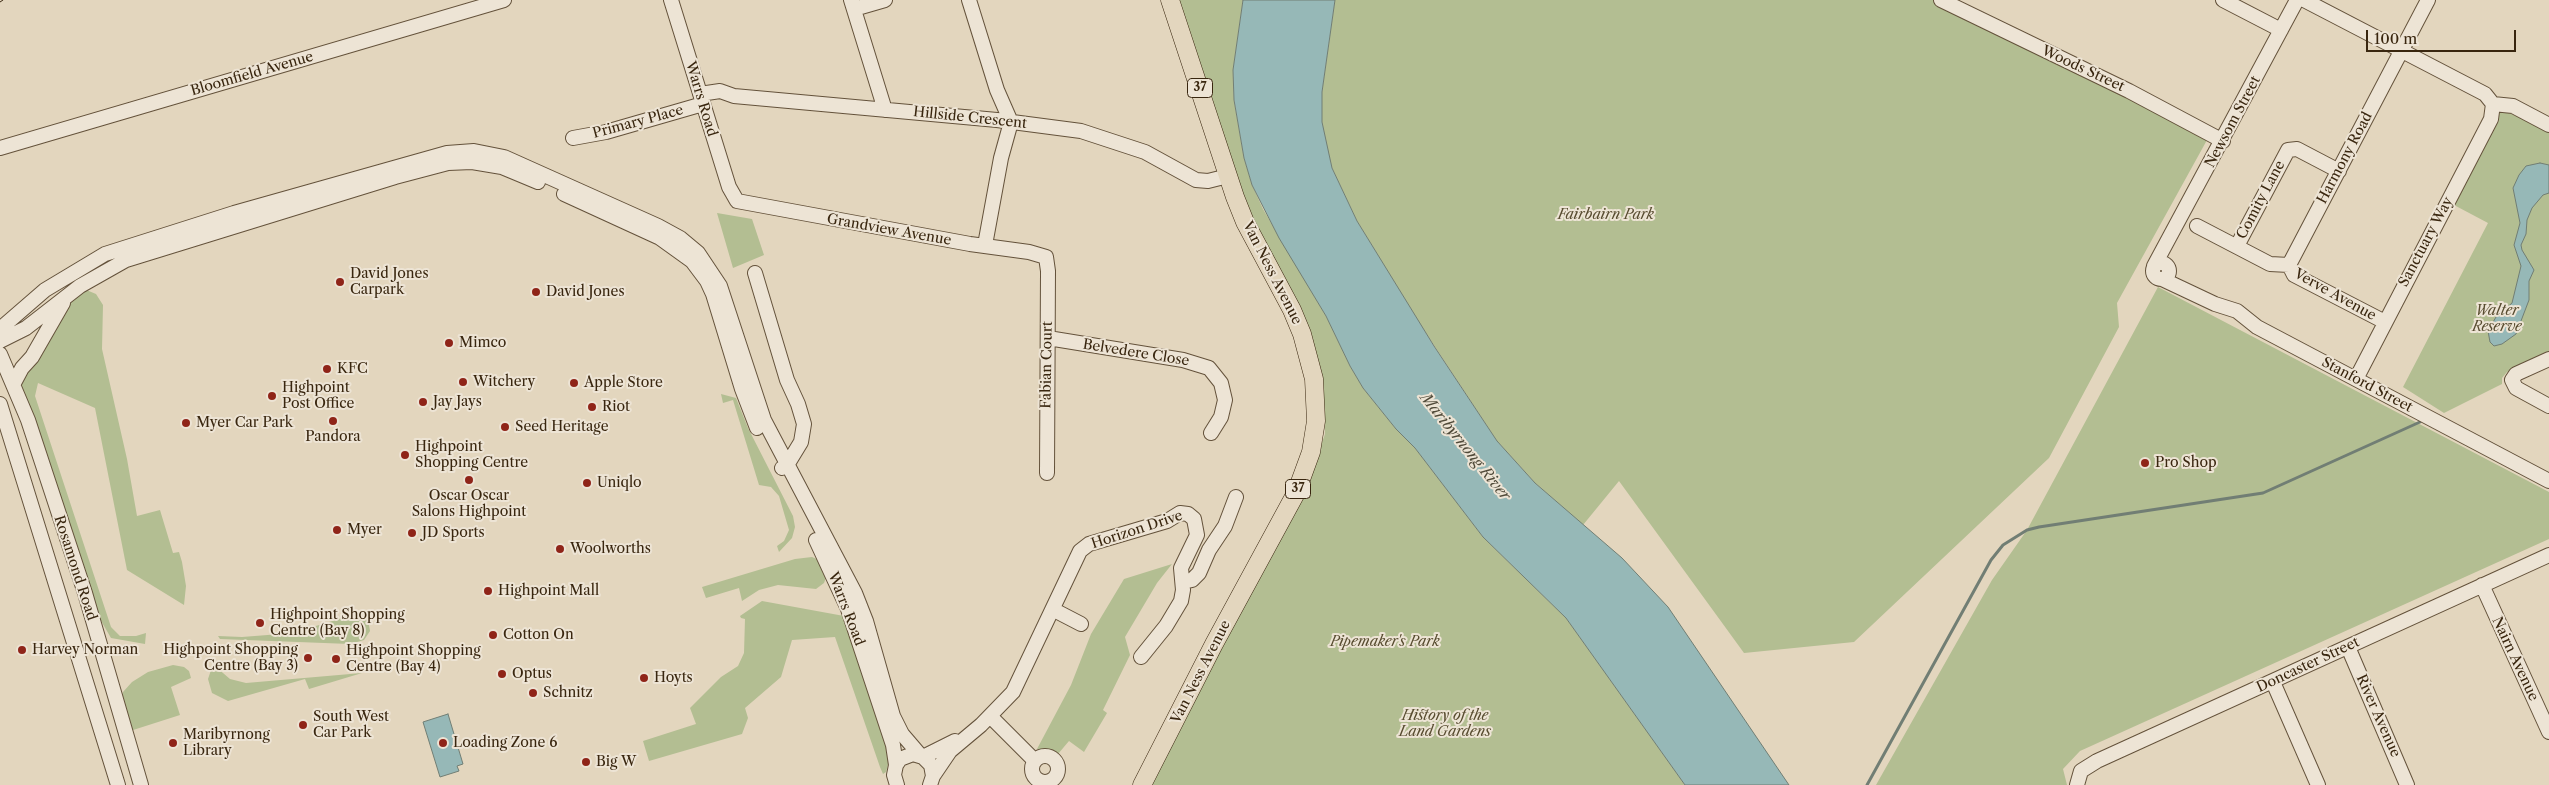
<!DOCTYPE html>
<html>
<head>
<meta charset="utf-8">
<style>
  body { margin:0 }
  #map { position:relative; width:2549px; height:785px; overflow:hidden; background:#e3d6be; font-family:"Libre Caslon Text",serif }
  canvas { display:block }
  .scale { position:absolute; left:2366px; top:30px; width:150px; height:22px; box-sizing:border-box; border:2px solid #39260f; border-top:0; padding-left:6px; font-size:15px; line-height:18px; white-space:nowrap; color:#39260f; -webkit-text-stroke:4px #ede4d5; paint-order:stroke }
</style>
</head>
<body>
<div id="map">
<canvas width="2549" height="785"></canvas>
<div class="scale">100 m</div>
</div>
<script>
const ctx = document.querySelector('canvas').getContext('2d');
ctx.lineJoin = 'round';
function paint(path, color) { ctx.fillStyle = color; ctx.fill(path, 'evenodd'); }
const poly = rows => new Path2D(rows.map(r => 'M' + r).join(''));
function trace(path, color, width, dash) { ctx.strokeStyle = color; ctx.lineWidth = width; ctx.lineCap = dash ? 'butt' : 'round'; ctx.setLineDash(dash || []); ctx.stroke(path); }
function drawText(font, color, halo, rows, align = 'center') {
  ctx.font = font + ' "Libre Caslon Text",serif'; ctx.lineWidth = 4; ctx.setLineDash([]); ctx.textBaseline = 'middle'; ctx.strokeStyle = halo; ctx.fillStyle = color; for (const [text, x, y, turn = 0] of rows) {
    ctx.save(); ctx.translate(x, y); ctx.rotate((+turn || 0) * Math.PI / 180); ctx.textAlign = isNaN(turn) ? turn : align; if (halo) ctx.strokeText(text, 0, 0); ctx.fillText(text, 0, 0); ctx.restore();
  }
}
paint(poly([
  [1177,0,1243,0,1233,70,1234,101,1244,158,1252,185,1263,209,1326,316,1350,366,1363,388,1396,429,1415,448,1483,537,1566,618,1685,785,1148,785,1244,602,1304,493,1325,434,1322,385,1311,336,1240,196],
  [1335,0,1944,0,2207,140,2117,303,2119,327,2049,458,1854,642,1744,653,1619,481,1583,525,1535,483,1497,441,1420,324,1357,221,1332,168,1325,145,1322,122,1322,92],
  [2501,109,2549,132,2549,353,2507,372,2502,378,2502,384,2444,413,2403,387,2488,223,2454,205],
  [717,213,752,219,764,255,733,268],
  [2158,287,2549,492,2549,539,2080,751,2063,769,2067,785,1876,785,1992,580,2027,530],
  [84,289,96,294,103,305,102,349,127,459,137,516,160,510,173,553,179,552,182,562,186,586,184,605,127,570,95,408,38,383,35,396,111,627,120,636,136,636,146,633,145,644,111,638,85,593,22,401,18,373,60,307],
  [721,394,736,398,748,428,793,516,795,527,792,538,779,552,777,546,784,541,789,530,779,496,771,487,759,485,733,400,723,403],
  [812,557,819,560,827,575,824,583,816,589,778,585,759,590,742,601,739,588,706,598,702,587,795,559],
  [1172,564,1157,583,1125,637,1130,655,1103,710,1107,713,1084,752,1069,741,1058,754,1049,749,1037,749,1071,685,1091,634,1124,579],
  [762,601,844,616,891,753,886,772,883,774,880,767,835,637,792,640,781,677,745,708,748,718,742,734,649,761,643,741,696,724,690,708,721,677,738,666,744,653,745,619,741,618,740,616],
  [355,614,362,615,368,620,370,631,364,640,350,644,220,639,218,636,242,637,293,633],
  [173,665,184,667,189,671,191,678,171,687,180,715,130,731,121,698,123,692,132,682,148,672],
  [212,667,216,667,230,679,246,683,362,673,309,689,305,679,228,701,212,693,208,679]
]), '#b3be92');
const water = poly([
  [1243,0,1335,0,1322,92,1322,122,1332,168,1357,221,1434,346,1497,441,1535,483,1622,558,1668,607,1789,785,1685,785,1566,618,1483,537,1415,448,1396,429,1363,388,1350,366,1326,316,1279,238,1252,185,1244,158,1234,100,1233,70,1243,0],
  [2540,163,2549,165,2549,193,2543,195,2532,208,2527,220,2526,234,2521,245,2522,250,2534,270,2529,281,2529,300,2516,334,2502,344,2494,346,2490,342,2488,331,2496,317,2512,303,2521,266,2514,245,2520,223,2513,188,2519,175,2526,166,2540,163],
  [448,714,463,764,457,766,459,771,440,777,423,722,448,714]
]);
paint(water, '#96b8b7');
trace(water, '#717e74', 1);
trace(poly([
  [1867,785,1991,560,2003,545,2027,530,2039,527,2263,493,2420,422]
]), '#717e74', 3);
const minor = poly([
  [671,0,729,187,737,201,970,244,1029,252,1046,257,1048,271,1047,473],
  [851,0,885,110],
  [969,0,997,90,1011,122,1001,158,985,245],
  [1941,0,2129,91,2223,141],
  [2223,0,2281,30],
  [2304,0,2485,94,2493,104,2491,119,2356,379],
  [854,9,885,0],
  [700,94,720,91,734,96,997,120,1081,131,1145,152,1196,180,1208,181,1228,176],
  [2493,104,2513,106,2549,125],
  [573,138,606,132,703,104],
  [0,148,504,0],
  [564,194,660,238,692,261,707,281,713,294,742,389,757,428],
  [2197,226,2270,264,2289,265],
  [2237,246,2288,150,2297,149,2339,171],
  '2153 271a8 8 0 1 1 16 0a8 8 0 1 1-16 0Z',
  [2289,265,2428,0],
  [2289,265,2294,275,2385,322],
  [2154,266,2297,0],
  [755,273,787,380,798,404,804,424,801,442,787,465,782,468],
  [2162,279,2215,304,2237,311,2257,327,2549,481],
  [0,329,45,290,105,254,234,213,447,153,474,151,504,157,658,226,680,238,698,253,720,286,764,420,855,593,866,621,893,716,902,734,920,755],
  [1048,338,1183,360,1209,368,1221,383,1225,400,1221,417,1211,433],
  [0,341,26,328,80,286,126,260,395,177,448,163,472,162,502,167,538,182],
  [0,354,28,420,85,593,141,785],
  [2549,359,2516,374,2512,380,2516,388,2549,406],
  [14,383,22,368,32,357,63,303],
  [0,404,118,785],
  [816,540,848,609,893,745,896,765],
  [1183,582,1192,580,1199,573,1209,550,1225,526,1236,497],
  [2482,585,2549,732],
  [1054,610,1081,624],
  [2348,647,2407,785],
  [2273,682,2318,785],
  [990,716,1035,761],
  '1032 769a13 13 0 1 1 26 0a13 13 0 1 1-26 0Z',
  [923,757,955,741],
  [933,776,950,751,981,725,1013,692,1080,551,1089,544,1167,521,1180,513,1188,514,1194,519,1197,535,1181,568,1183,590,1181,601,1166,626,1141,657],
  [897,785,894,775,896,765,900,759,913,754,923,757,931,765,933,776,930,785],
  [2077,785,2081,771,2097,761,2549,555]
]);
const major = poly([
  [1142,785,1214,644,1296,493,1311,452,1316,421,1314,379,1302,334,1292,310,1245,222,1235,197,1170,0]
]);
trace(minor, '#64523b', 16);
trace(major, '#39260f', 19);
trace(minor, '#ede4d5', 14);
trace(major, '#e3d6be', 18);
trace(poly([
  [0,2,3,0]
]), '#39260f', 1);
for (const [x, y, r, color] of [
  [340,282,5,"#8f2418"],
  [536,292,5,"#8f2418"],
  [449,343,5,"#8f2418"],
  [327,369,5,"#8f2418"],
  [463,382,5,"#8f2418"],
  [574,383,5,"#8f2418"],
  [272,396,5,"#8f2418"],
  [423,402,5,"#8f2418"],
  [592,407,5,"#8f2418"],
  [333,421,5,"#8f2418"],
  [186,423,5,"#8f2418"],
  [505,427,5,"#8f2418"],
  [405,455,5,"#8f2418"],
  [2145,463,5,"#8f2418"],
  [469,480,5,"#8f2418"],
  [587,483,5,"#8f2418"],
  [337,530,5,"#8f2418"],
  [412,533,5,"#8f2418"],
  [560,549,5,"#8f2418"],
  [488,591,5,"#8f2418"],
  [260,623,5,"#8f2418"],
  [493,635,5,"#8f2418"],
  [22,650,5,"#8f2418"],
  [308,658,5,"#8f2418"],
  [336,659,5,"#8f2418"],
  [502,674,5,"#8f2418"],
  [644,678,5,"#8f2418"],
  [533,693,5,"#8f2418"],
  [303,725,5,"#8f2418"],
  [173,743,5,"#8f2418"],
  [443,743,5,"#8f2418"],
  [586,762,5,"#8f2418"]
]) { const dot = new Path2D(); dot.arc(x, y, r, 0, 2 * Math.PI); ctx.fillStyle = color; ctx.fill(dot); trace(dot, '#ede4d5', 2); }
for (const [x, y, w] of [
  [1200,88,25],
  [1298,489,25]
]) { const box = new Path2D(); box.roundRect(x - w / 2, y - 9.5, w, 19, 4); ctx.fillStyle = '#ede4d5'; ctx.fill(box); trace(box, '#39260f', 1); }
drawText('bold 12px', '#39260f', null, [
  ["37",1200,88],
  ["37",1298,489]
]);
drawText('14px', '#39260f', '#ede4d5', [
  ["Woods Street",2083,69,25],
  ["Bloomfield Avenue",252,74,-16],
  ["Warrs Road",701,99,73],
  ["Hillside Crescent",970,118,6],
  ["Primary Place",638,122,-15],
  ["Newsom Street",2233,122,-62],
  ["Harmony Road",2345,158,-62],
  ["Comity Lane",2261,200,-62],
  ["Grandview Avenue",889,230,10],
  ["Sanctuary Way",2426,242,-62],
  ["Van Ness Avenue",1272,273,63],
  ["Verve Avenue",2335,295,29],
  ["Belvedere Close",1136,353,9],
  ["Fabian Court",1047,365,-89],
  ["Stanford Street",2367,385,28],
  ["Horizon Drive",1137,530,-18],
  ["Rosamond Road",75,568,72],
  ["Warrs Road",846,609,69],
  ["Nairn Avenue",2515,659,65],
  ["Doncaster Street",2308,665,-25],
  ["Van Ness Avenue",1201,672,-63],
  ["River Avenue",2378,716,66]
]);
drawText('italic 14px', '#584c30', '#ede4d5', [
  ["Fairbairn Park",1606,215],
  ["Walter",2497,311],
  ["Reserve",2497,327],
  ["Pipemaker's Park",1385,642],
  ["History of the",1445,716],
  ["Land Gardens",1445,732]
]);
drawText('14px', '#39260f', '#ede4d5', [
  ["David Jones",350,274],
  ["Carpark",350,290],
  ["David Jones",546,292],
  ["Mimco",459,343],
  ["KFC",337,369],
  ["Witchery",473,382],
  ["Apple Store",584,383],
  ["Highpoint",282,388],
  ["Post Office",282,404],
  ["Jay Jays",433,402],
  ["Riot",602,407],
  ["Myer Car Park",196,423],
  ["Seed Heritage",515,427],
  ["Pandora",333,437,"center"],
  ["Highpoint",415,447],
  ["Shopping Centre",415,463],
  ["Pro Shop",2155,463],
  ["Uniqlo",597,483],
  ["Oscar Oscar",469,496,"center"],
  ["Salons Highpoint",469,512,"center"],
  ["Myer",347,530],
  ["JD Sports",422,533],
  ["Woolworths",570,549],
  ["Highpoint Mall",498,591],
  ["Highpoint Shopping",270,615],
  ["Centre (Bay 8)",270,631],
  ["Cotton On",503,635],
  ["Harvey Norman",32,650],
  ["Highpoint Shopping",298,650,"right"],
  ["Centre (Bay 3)",298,666,"right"],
  ["Highpoint Shopping",346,651],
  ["Centre (Bay 4)",346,667],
  ["Optus",512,674],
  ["Hoyts",654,678],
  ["Schnitz",543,693],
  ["South West",313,717],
  ["Car Park",313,733],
  ["Maribyrnong",183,735],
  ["Library",183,751],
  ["Loading Zone 6",453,743],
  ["Big W",596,762]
], 'left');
drawText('italic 15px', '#504a39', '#ede4d5', [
  ["Maribyrnong River",1465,447,51]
]);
</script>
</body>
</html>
